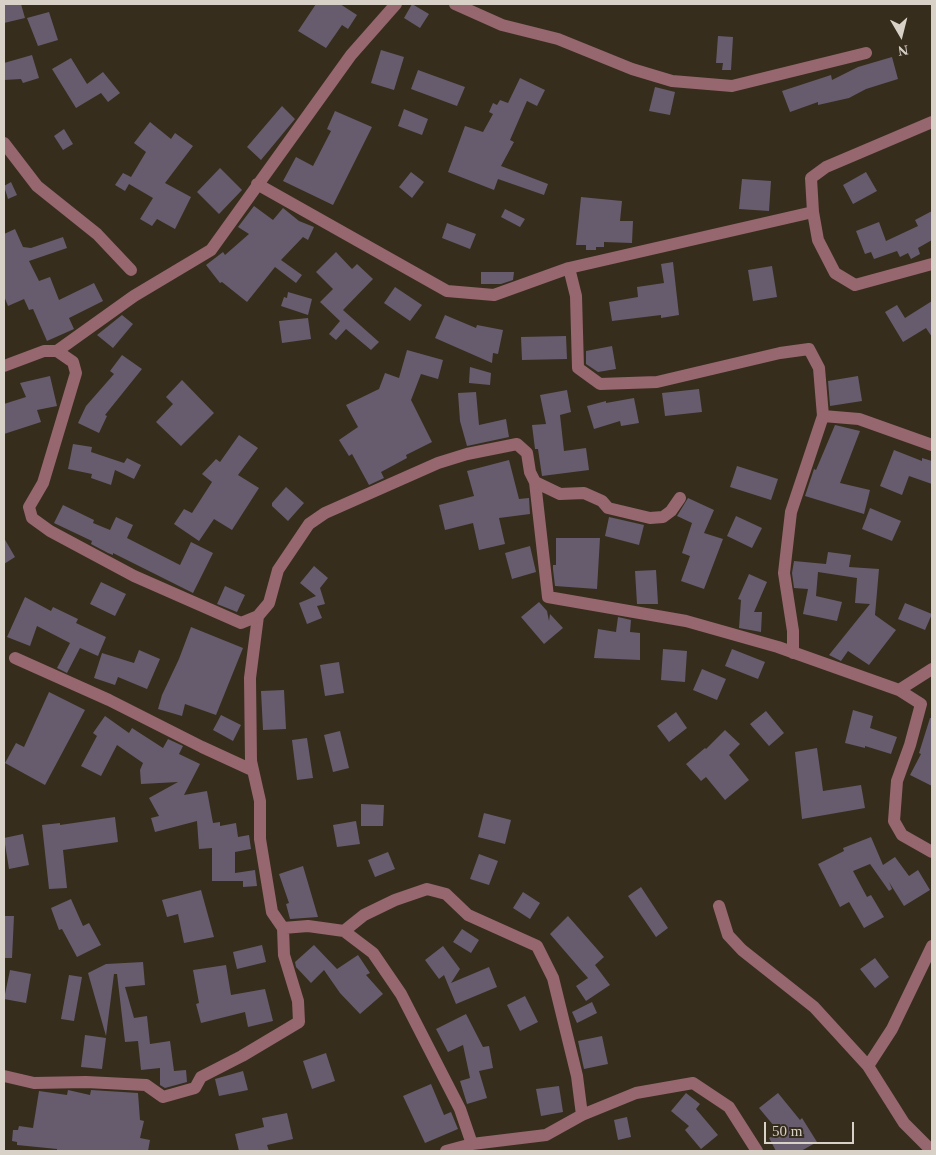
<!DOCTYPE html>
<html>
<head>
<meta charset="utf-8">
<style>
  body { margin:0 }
  #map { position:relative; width:936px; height:1155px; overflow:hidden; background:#372d1d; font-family:"Times New Roman",serif }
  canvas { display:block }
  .frame { position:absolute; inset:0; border:5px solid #d8d1c8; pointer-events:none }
  .north { position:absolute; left:876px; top:10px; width:50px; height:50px; -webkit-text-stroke:4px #372d1d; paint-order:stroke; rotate:172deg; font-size:14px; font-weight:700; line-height:20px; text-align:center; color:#d8d1c8 }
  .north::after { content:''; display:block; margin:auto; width:18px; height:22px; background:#d8d1c8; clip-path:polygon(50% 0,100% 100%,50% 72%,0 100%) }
  .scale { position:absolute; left:764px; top:1122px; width:90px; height:22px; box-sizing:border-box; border:2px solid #d8d1c8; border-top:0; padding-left:6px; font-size:15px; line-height:18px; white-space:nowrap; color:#d8d1c8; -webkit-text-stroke:4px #372d1d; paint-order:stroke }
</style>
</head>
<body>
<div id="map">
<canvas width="936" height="1155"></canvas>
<div class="frame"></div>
<div class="north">N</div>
<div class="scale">50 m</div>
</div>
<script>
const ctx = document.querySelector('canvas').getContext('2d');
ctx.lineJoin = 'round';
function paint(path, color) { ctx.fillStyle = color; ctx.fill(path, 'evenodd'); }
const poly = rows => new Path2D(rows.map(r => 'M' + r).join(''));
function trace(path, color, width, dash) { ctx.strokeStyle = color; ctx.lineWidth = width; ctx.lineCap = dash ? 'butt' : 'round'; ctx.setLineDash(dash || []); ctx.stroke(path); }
paint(poly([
  [4,4,21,4,25,18,4,23],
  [316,4,340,4,357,15,348,29,342,25,326,48,298,31],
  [412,4,429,14,420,28,404,18],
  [49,12,58,40,38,46,27,18],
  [718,36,733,37,731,70,722,70,723,63,716,63],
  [381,50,404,57,394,90,371,83],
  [32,55,39,78,23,83,21,79,4,80,4,63],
  [892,57,898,79,866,89,849,98,818,105,818,102,790,112,782,91,831,75,832,80,858,67],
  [71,58,87,84,103,72,120,93,108,102,101,93,76,108,52,69],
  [418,70,465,87,457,106,411,89],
  [520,78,545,90,537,106,527,101,510,140,514,142,501,166,548,184,544,195,498,179,494,190,448,172,465,126,483,132,493,114,489,112,493,103,497,105,500,100,508,103],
  [655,87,675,92,670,115,649,111],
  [282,106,295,119,261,160,247,147],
  [404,109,428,119,422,135,398,126],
  [335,111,372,127,333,205,283,181,296,157,313,166,331,131,327,129],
  [150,122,171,139,175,133,193,146,165,183,191,197,175,229,157,219,152,226,140,219,153,198,129,184,125,191,115,185,123,173,131,177,146,152,134,143],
  [64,129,73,144,63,150,54,136],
  [220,168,242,190,219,214,197,192],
  [411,172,424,182,412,198,399,187],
  [866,172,877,191,853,204,843,185],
  [742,179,771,181,769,211,739,209],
  [11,182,17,195,8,199,4,186],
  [581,197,622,201,620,221,633,221,632,243,604,242,604,247,596,247,596,250,586,250,586,245,576,245],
  [254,206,273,220,283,208,299,221,314,227,308,240,303,237,281,260,302,275,296,283,275,267,247,302,222,282,220,283,206,265,223,252,225,255,249,234,238,227],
  [505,209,525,219,520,227,501,217],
  [932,211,932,240,918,248,920,254,911,259,908,253,900,257,897,251,874,259,871,252,865,254,856,231,879,222,886,241,918,226,915,220],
  [447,223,476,234,470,249,442,238],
  [15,229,23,247,31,248,63,237,67,248,29,261,39,281,50,277,59,300,94,283,103,301,69,318,74,329,47,341,33,309,29,310,24,299,8,306,4,296,4,234],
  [336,252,352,269,357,264,373,279,343,310,379,342,371,350,346,329,336,340,329,334,340,321,320,302,333,289,316,272],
  [673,262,679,315,661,318,661,315,612,321,609,302,638,297,637,287,664,283,661,264],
  [772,266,777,297,753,301,748,270],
  [481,272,514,272,513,280,501,284,481,284],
  [395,287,422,305,410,321,384,303],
  [288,292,312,299,308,315,281,306,284,297,287,298],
  [932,301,932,337,926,328,903,342,885,312,897,305,905,318],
  [122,315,133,324,113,348,97,335],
  [445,315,476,328,477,325,503,330,498,354,493,353,492,363,435,338],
  [308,318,311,339,282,343,279,321],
  [566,336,567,359,522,360,521,337],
  [612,346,616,369,598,372,586,364,586,351],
  [407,350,443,360,438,379,421,374,411,400,432,442,406,455,407,458,381,472,384,478,369,485,352,454,349,456,339,440,358,427,346,405,379,389,385,373,399,378],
  [122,355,142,369,105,415,107,416,99,433,78,423,86,406,114,374,110,371],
  [470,367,491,373,490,385,469,383],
  [50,376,57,406,37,410,41,422,4,434,4,404,26,397,20,383],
  [858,376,862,401,830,406,828,381],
  [182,380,214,413,181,446,156,422,173,404,166,397],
  [699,389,702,412,665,416,662,393],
  [567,390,571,412,560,415,564,451,586,448,589,470,542,476,538,449,535,449,532,425,546,424,540,395],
  [476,392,479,425,506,419,509,437,467,446,460,421,458,393],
  [634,398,639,423,621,426,620,421,594,429,587,406,606,401,606,403],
  [835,425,860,431,840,483,870,490,864,514,805,496,814,469,816,470],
  [239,435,258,448,238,475,259,488,232,530,214,519,199,541,174,524,184,509,192,513,212,482,202,474,216,459,220,462],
  [73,444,92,447,91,452,124,463,127,458,141,465,134,479,115,470,111,485,91,478,92,474,68,469],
  [894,450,922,461,922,458,932,461,932,484,909,476,902,495,880,486],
  [509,460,519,499,529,498,530,514,499,518,505,544,479,550,473,523,445,530,439,505,474,496,467,471],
  [737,466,778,479,771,500,730,487],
  [286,487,304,503,288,521,272,506,272,503],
  [688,498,714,510,704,533,723,539,704,589,681,581,690,556,682,553,692,523,677,516],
  [63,505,94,520,93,523,110,530,116,517,133,525,127,538,180,565,191,542,213,553,193,593,113,553,113,555,108,553,91,544,92,541,54,523],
  [870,508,901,521,892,541,862,529],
  [736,516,762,528,752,548,727,536],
  [609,517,644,525,639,545,605,536],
  [4,538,15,557,4,564],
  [556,538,600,538,597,589,555,586,553,569,553,565,556,565],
  [530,546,536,572,512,579,505,553],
  [828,552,851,555,849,567,879,569,875,615,896,630,869,665,848,651,841,661,829,655,870,604,855,603,857,578,818,572,816,596,842,602,837,621,803,614,808,589,794,588,792,573,794,561,826,564],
  [314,566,328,578,320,588,325,604,317,606,322,618,307,624,299,603,316,596,300,583],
  [656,570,658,604,637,604,635,571],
  [749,574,767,582,754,612,762,612,761,632,739,628,741,600,738,599],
  [101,582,126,594,115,616,90,604],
  [225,586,245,595,237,612,217,604],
  [25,597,51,611,53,607,78,619,76,623,106,637,98,656,80,648,67,673,57,668,70,643,37,626,30,646,7,637],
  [539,602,547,611,549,621,550,614,563,628,544,644,521,617],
  [905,603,932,614,925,630,898,619],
  [618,617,631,620,630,632,640,633,640,660,594,658,598,629,616,632],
  [191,627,243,648,216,715,185,704,182,716,158,709,162,695,179,659],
  [663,649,687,651,685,682,661,680],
  [732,649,765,662,758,679,725,666],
  [139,650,160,659,147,689,118,677,115,685,94,678,102,653,134,663],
  [339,662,344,693,325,696,320,665],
  [702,669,726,679,717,700,693,690],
  [284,690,286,729,263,730,261,691],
  [49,692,85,710,45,785,5,763,16,743,24,747],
  [853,710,873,716,870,728,897,737,891,754,865,746,865,748,845,743],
  [766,711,784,733,769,746,750,724],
  [676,712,687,728,669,742,657,726],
  [221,715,241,725,233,741,213,730],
  [105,716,129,733,132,728,163,748,168,739,183,746,179,754,200,764,184,795,207,791,213,823,220,822,220,826,236,823,238,837,249,835,251,849,235,852,235,873,255,870,257,886,243,887,243,881,212,881,212,848,199,849,197,821,155,832,151,818,159,816,149,798,178,782,141,784,140,770,143,763,117,745,101,776,81,766,97,736,93,733],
  [930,718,932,718,932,786,910,775,921,754,919,753],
  [725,730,740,744,729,755,749,780,725,800,706,777,701,781,686,764,705,748,706,749],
  [340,731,349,768,333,772,324,735],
  [307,738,313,778,297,780,292,740],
  [817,748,823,791,861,785,865,808,802,819,795,752],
  [361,804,384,805,383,826,361,826],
  [484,813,511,820,505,844,478,837],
  [115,817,118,842,63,850,67,888,49,889,42,825,60,823,60,825],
  [356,821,360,844,337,847,333,825],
  [23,834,29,865,9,869,4,838],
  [871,837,883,865,895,857,909,876,918,870,930,890,904,906,889,882,892,889,889,891,870,864,853,871,867,897,871,895,884,917,864,928,849,902,840,907,818,864,844,851,843,848],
  [388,852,395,869,375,877,368,860],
  [479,854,498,861,489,885,470,879],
  [303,866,318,917,290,919,286,904,289,903,279,874],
  [641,887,668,928,656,937,628,896],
  [201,890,214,937,184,943,178,914,167,917,162,900],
  [523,892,540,903,530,919,513,908],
  [71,899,83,926,89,923,101,945,77,957,62,929,59,930,51,908],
  [4,916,14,916,12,958,4,958],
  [568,916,604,957,595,965,610,985,586,1001,576,986,588,978,550,934],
  [462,929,479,940,471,953,453,942],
  [262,945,266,962,237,969,233,952],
  [314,945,337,969,358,955,370,973,366,975,383,994,360,1014,340,993,324,970,311,983,296,967,295,962],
  [443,946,460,969,451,983,489,967,497,987,456,1004,444,975,439,979,425,960],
  [875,958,889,977,875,988,860,969],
  [143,962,145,985,125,987,134,1018,147,1016,150,1044,170,1041,174,1071,186,1070,187,1082,165,1088,160,1085,160,1068,141,1070,138,1041,125,1042,117,974,114,974,106,1036,88,973,106,964],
  [226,965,231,995,265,989,273,1021,248,1027,245,1012,201,1023,196,1004,199,1003,193,970],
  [10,970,31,974,26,1003,4,999],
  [69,975,82,977,74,1021,61,1019],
  [525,996,538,1022,520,1031,507,1005],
  [592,1002,597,1013,577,1023,572,1012],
  [466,1014,483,1047,489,1046,493,1068,479,1071,487,1098,467,1104,460,1081,470,1078,463,1045,448,1052,436,1029],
  [85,1035,106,1038,102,1069,81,1067],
  [602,1036,608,1064,584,1069,578,1041],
  [326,1053,335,1081,312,1089,303,1061],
  [243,1071,248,1090,219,1096,215,1079],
  [431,1084,444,1115,451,1112,458,1129,425,1143,403,1096],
  [559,1086,563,1112,541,1116,536,1089],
  [68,1090,90,1095,91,1090,138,1093,140,1120,144,1121,140,1138,150,1140,148,1151,57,1151,57,1149,17,1145,17,1142,12,1141,13,1130,18,1130,19,1126,33,1128,39,1091,67,1095],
  [686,1093,700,1104,696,1109,718,1135,701,1149,685,1130,689,1126,671,1111],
  [778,1093,800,1120,802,1118,817,1142,801,1151,776,1151,769,1138,779,1132,759,1108],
  [287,1113,293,1139,267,1145,269,1151,239,1151,235,1134,264,1127,262,1118],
  [627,1117,631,1137,618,1140,614,1120]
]), '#665c6d');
trace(poly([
  [455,4,502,25,558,39,632,69,672,81,732,86,866,53],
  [4,143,37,186,97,234,131,270],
  [257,184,447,291,494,295,569,268,813,212,818,240,835,273,855,285,932,264],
  [813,212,811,178,826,167,932,122],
  [569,268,576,296,578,368,600,384,657,382,780,353,809,349,819,368,823,416],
  [57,351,134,296,211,250,351,55,396,4],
  [4,366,44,351,57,351,73,362,76,373,43,483,29,507,32,518,50,531,134,576,241,623,258,616,269,603,278,570,309,524,325,513,438,463,467,454,517,444,527,453,530,472,535,482,560,494,584,493,602,501,608,508,650,518,663,517,671,511,680,498],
  [535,482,548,597,686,621,778,647,899,690,932,669],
  [258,616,250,678,251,761,260,801,260,839,272,912,283,928,308,926,344,931,373,953,401,994,460,1109,472,1144,446,1151],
  [793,653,793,631,784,573,791,512,823,416,859,419,932,445],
  [15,658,109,700,202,747,252,770],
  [899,690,921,704,910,745,897,781,894,821,902,835,932,852],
  [719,906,728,935,742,950,814,1007,868,1066,892,1029,932,946],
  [344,931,364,915,395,900,427,889,446,894,468,915,537,946,553,978,577,1076,582,1115],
  [868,1066,904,1123,932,1151],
  [4,1076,34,1083,86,1082,146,1085,163,1097,195,1088,201,1077,242,1056,299,1022,298,1001,284,955,283,928],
  [472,1144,546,1135,582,1115,636,1093,693,1083,729,1107,757,1151]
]), '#96676e', 12);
</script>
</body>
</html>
